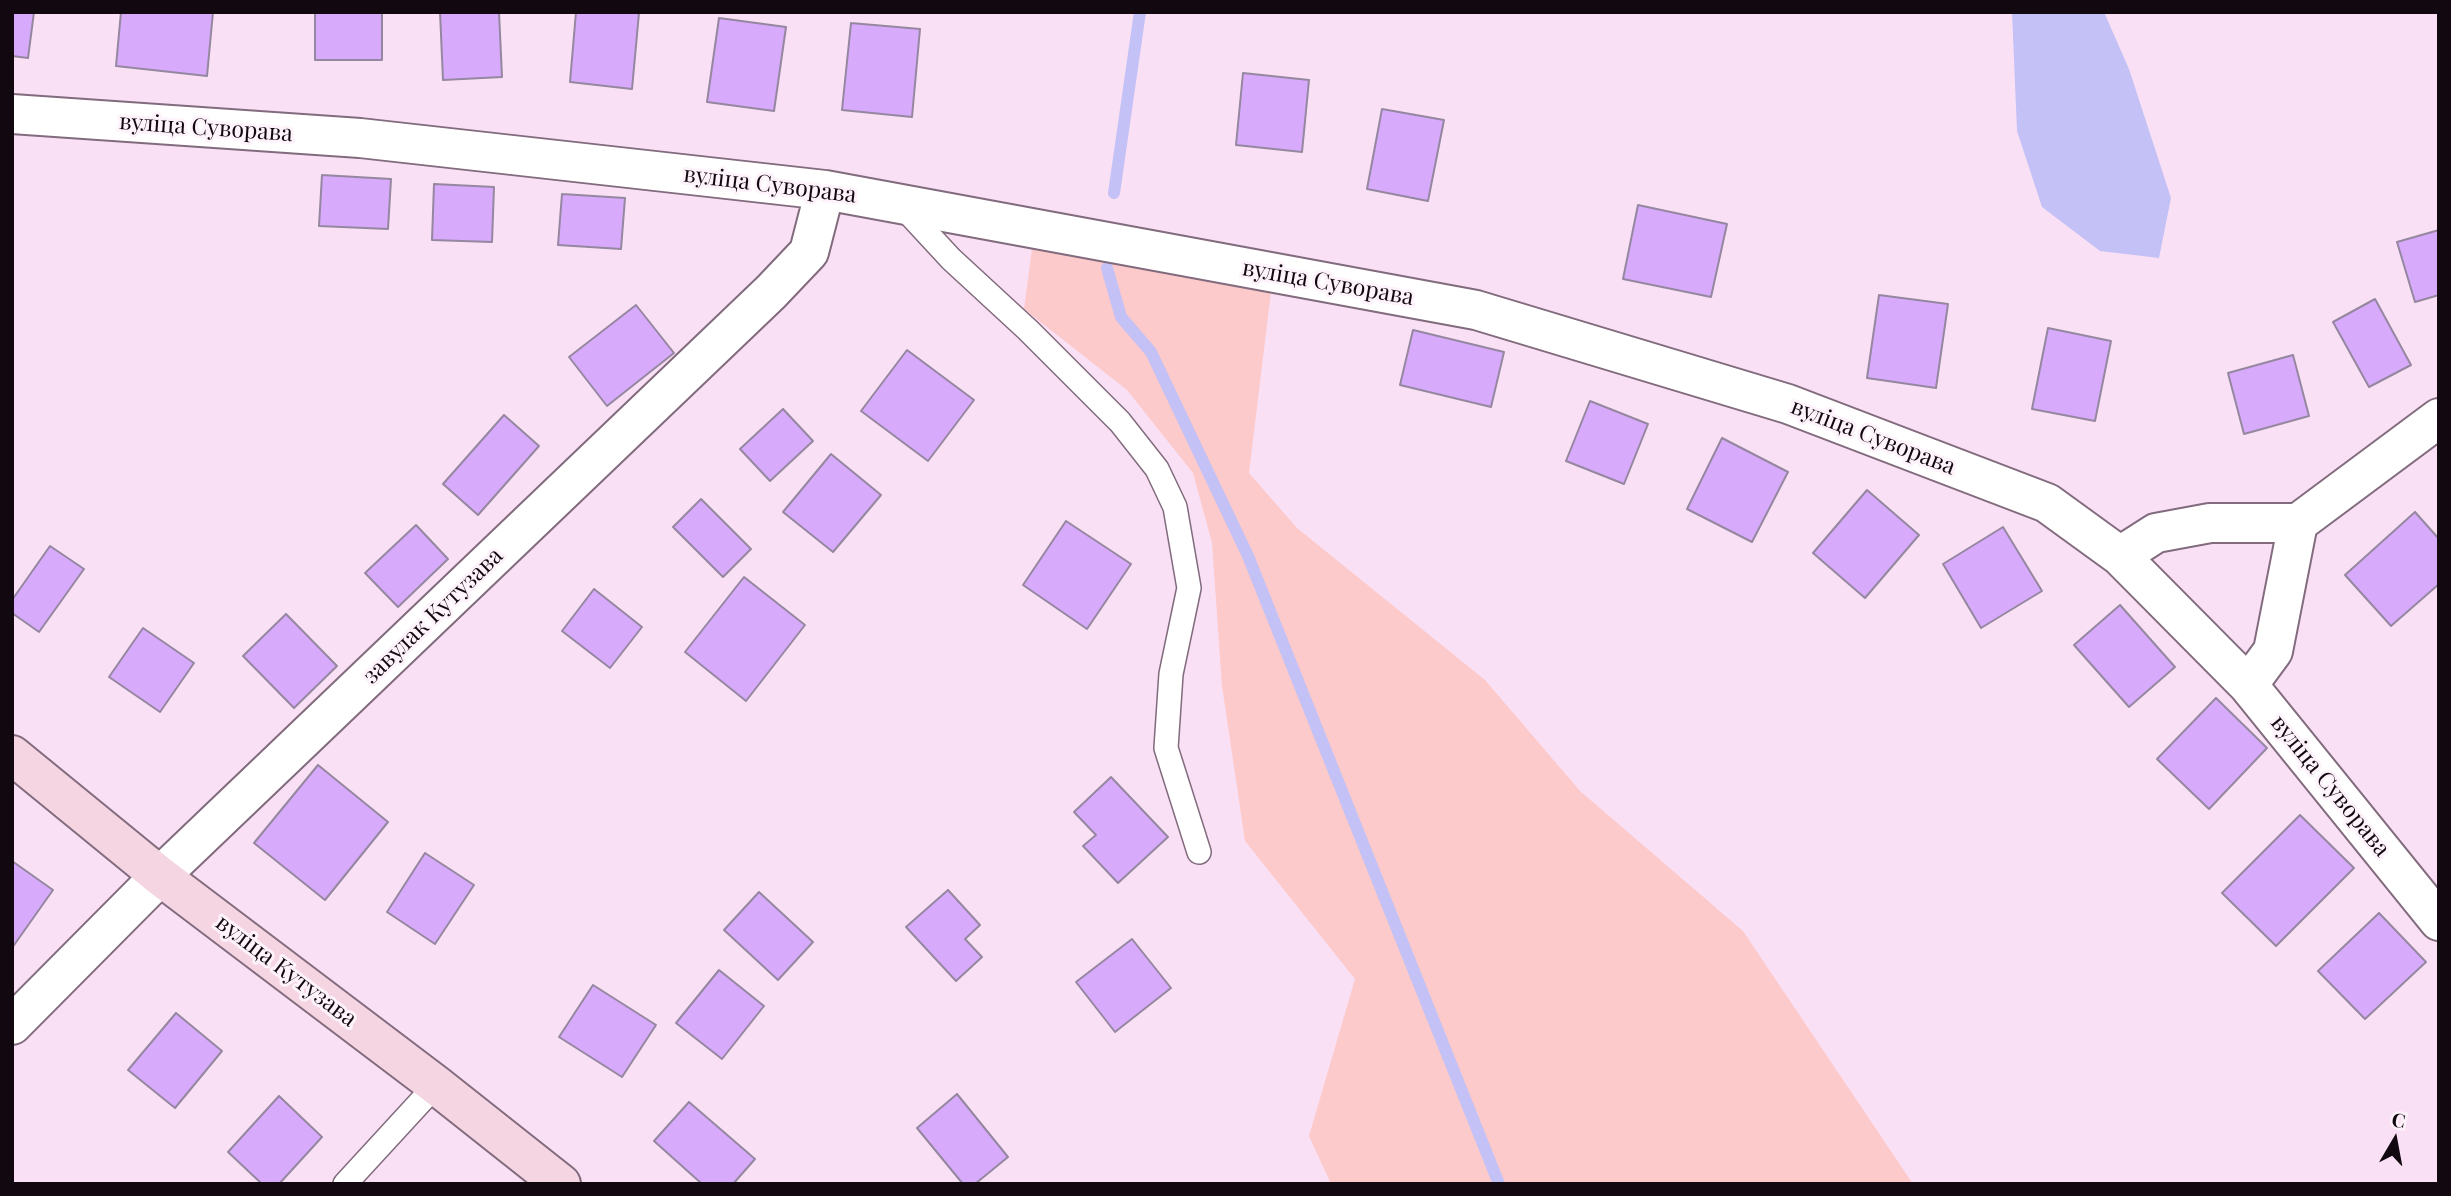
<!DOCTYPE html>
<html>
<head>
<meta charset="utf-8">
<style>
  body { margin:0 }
  #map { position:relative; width:2451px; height:1196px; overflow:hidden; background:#fae0f5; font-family:"Playfair Display",serif }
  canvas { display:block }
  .frame { position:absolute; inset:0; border:14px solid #11090f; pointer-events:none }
  .north { position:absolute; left:2360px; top:1105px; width:70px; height:70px; -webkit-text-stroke:5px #fef3fb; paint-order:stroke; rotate:10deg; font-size:19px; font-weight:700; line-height:28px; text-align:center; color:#11090f }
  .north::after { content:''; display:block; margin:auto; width:24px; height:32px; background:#11090f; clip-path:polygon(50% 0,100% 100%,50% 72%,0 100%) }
</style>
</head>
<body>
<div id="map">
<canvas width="2451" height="1196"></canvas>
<div class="frame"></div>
<div class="north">С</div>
</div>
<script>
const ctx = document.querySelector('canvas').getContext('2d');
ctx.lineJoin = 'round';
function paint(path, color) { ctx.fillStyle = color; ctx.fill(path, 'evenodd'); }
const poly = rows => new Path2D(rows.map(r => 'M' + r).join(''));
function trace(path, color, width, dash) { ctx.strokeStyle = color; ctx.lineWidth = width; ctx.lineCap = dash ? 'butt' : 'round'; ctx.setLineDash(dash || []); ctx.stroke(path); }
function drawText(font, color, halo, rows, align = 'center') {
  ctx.font = font + ' "Playfair Display",serif'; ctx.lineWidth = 6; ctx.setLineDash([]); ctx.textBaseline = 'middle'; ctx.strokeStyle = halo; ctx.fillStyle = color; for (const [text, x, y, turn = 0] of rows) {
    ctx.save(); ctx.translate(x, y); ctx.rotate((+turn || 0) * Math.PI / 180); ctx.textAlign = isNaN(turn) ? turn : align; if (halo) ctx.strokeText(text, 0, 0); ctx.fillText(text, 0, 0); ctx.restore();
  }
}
paint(poly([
  [1032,249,1271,292,1249,473,1297,528,1485,680,1580,791,1743,931,1913,1184,1331,1184,1309,1136,1355,979,1245,841,1222,686,1212,543,1193,473,1127,390,1024,309]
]), '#fccaca');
paint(poly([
  [2012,12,2104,12,2129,69,2171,198,2159,258,2100,251,2042,207,2017,131]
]), '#c3c1f5');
trace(poly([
  [1114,193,1140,12],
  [1107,268,1121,317,1151,352,1248,556,1499,1184]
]), '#c3c1f5', 12);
const building = poly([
  [12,12,34,12,28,58,12,56,12,12],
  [121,12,213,12,207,76,116,66,121,12],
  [315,12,382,12,382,60,315,60,315,12],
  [440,12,499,12,502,77,443,80,440,12],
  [576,12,639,13,632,89,570,82,576,12],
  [719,18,786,27,774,111,707,102,719,18],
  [851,23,920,29,912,117,842,110,851,23],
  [1243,73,1309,80,1302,152,1236,145,1243,73],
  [1382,109,1444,120,1428,201,1367,189,1382,109],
  [322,175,391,179,388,229,319,226,322,175],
  [434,184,494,187,492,242,432,240,434,184],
  [562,194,625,198,621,249,558,245,562,194],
  [1638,205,1727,224,1711,297,1623,279,1638,205],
  [2439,230,2439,295,2415,302,2397,242,2439,230],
  [1879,295,1948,304,1936,388,1867,378,1879,295],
  [2375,299,2411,365,2369,387,2333,322,2375,299],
  [636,305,674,353,607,406,569,357,636,305],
  [2048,328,2111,341,2095,421,2032,409,2048,328],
  [1413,330,1504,352,1491,407,1400,385,1413,330],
  [907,350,974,400,928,461,861,411,907,350],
  [2293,355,2309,416,2244,434,2228,373,2293,355],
  [1590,401,1648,424,1624,484,1566,461,1590,401],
  [783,409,813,441,770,481,740,449,783,409],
  [504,415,539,446,478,515,443,484,504,415],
  [1722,438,1788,472,1752,542,1687,509,1722,438],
  [831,454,881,495,833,552,783,512,831,454],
  [1867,490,1919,535,1865,598,1813,553,1867,490],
  [701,499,751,549,723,577,673,527,701,499],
  [2415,512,2439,539,2439,584,2391,626,2345,575,2415,512],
  [1066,521,1131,564,1087,629,1023,585,1066,521],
  [416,525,448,559,398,607,365,573,416,525],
  [2003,527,2042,591,1981,628,1943,564,2003,527],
  [50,546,84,569,39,632,12,613,12,600,50,546],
  [744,577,805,625,746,701,685,652,744,577],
  [594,589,642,627,610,668,562,631,594,589],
  [2120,605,2175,667,2129,707,2074,645,2120,605],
  [286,614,337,666,294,708,243,656,286,614],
  [143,628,194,663,160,712,109,677,143,628],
  [2216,698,2267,748,2209,809,2157,759,2216,698],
  [318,765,388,822,325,900,254,843,318,765],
  [1111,777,1168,837,1118,883,1083,846,1096,835,1074,812,1111,777],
  [2300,815,2354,868,2276,946,2222,893,2300,815],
  [425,853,474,885,435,944,387,912,425,853],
  [12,861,53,890,12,948,12,861],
  [948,890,980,925,965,939,982,957,956,981,906,927,948,890],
  [759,892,813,942,778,980,724,930,759,892],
  [2379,913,2426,962,2365,1019,2318,971,2379,913],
  [1132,939,1171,988,1115,1032,1076,982,1132,939],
  [719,970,764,1006,722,1059,676,1023,719,970],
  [593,985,656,1025,622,1077,559,1037,593,985],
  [176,1013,222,1051,175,1108,128,1070,176,1013],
  [957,1094,1008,1157,975,1184,963,1184,917,1128,957,1094],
  [279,1096,322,1137,279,1184,262,1184,228,1152,279,1096],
  [689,1102,755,1159,733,1184,702,1184,654,1141,689,1102]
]);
paint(building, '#d8aafc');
trace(building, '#9587a0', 2);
const service = poly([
  [901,205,951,259,1028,330,1120,422,1157,469,1175,507,1189,588,1171,674,1166,748,1199,852],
  [345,1184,436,1085]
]);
const minor = poly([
  [12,114,360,138,825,190,1476,310,1788,404,2047,503,2120,556,2248,685,2439,921],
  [2120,556,2156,533,2210,523,2298,523],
  [2248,685,2273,651,2298,523,2439,418],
  [12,1025,160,876,771,292,809,252,825,190]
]);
const secondary = poly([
  [12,755,160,876,436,1085,561,1184]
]);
trace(service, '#816b7d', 26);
trace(minor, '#816b7d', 42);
trace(secondary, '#816b7d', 42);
trace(service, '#fff', 23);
trace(minor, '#fff', 38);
trace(secondary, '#f6d5e3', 38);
drawText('23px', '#11090f', '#fef3fb', [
  ["вуліца Суворава",206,128,4],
  ["вуліца Суворава",770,185,7],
  ["вуліца Суворава",1328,283,10],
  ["вуліца Суворава",1873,437,21],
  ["завулак Кутузава",433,616,-44],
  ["вуліца Суворава",2330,786,51],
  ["вуліца Кутузава",286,971,37]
]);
</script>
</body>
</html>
